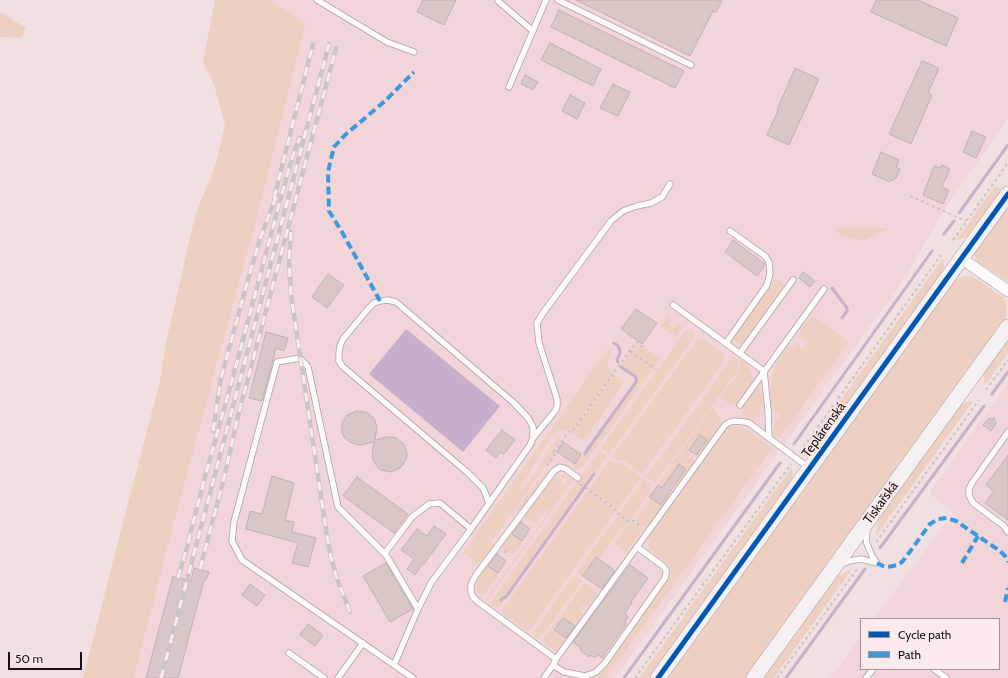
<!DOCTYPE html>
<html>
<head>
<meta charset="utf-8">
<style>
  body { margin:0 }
  #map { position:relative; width:1008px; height:678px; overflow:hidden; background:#f0e0e2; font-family:Cabin,sans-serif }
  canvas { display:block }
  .legend { position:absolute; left:860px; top:618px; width:140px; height:52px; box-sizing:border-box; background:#fdeaed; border:1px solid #a29395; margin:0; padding:5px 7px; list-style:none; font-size:12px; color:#1a1012 }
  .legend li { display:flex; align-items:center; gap:8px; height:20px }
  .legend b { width:20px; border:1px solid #a29395 }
  .scale { position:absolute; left:8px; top:652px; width:74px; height:18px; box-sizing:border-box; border:2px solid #1a1012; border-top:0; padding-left:5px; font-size:12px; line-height:14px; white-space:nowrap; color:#1a1012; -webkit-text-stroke:3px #fdeaed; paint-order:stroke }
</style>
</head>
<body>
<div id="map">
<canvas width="1008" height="678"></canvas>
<ul class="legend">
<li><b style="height:5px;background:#0057b8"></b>Cycle path</li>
<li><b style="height:5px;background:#3b9ade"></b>Path</li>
</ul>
<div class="scale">50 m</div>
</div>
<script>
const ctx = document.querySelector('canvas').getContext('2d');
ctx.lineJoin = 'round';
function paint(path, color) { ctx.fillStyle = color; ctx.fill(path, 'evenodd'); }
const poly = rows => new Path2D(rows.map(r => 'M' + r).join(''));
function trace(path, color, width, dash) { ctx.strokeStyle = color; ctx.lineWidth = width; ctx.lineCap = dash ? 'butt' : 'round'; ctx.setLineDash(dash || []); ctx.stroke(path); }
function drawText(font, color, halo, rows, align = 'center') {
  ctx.font = font + ' Cabin,sans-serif'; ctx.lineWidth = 3; ctx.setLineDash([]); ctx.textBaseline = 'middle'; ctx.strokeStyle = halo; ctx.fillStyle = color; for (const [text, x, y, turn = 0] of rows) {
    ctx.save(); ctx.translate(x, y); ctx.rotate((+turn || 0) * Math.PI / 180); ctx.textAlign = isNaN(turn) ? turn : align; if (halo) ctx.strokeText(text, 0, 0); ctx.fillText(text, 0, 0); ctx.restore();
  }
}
paint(poly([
  [268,0,1008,0,1008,119,947,205,902,282,615,678,134,678,172,530,259,210,306,22],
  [1008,383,1008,678,830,678,861,637,861,669,999,669,999,619,874,619,953,513,929,493]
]), '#f1d5d9');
paint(poly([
  [215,0,268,0,306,22,259,210,172,530,134,678,83,678,148,426,160,382,165,348,195,216,216,163,225,124,214,85,203,62],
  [0,12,26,28,21,38,0,37],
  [995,186,1003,191,969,236,961,239,956,240],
  [1008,204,1008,282,978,262,976,259,974,254,975,249],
  [837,226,853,229,889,228,889,229,864,240,851,238,835,232],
  [943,258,944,266,942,273,817,447,812,450,803,452],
  [967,276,973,277,978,280,1000,295,1004,299,1007,306,1007,312,1005,322,747,678,665,678,954,280,961,277],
  [775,278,785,285,741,345,734,340,734,336],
  [668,316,672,319,668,324,674,328,678,324,683,327,676,337,661,326],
  [812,318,815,318,818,319,849,342,779,438,773,433,773,429,774,425,781,416,771,410,770,394,773,372,777,363,789,345,794,348,797,344,803,349,807,343,797,335,808,320],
  [688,330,691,330,693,332,694,335,694,338,609,454,601,448,685,332],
  [700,338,703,339,723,353,725,356,725,360,642,474,623,460,617,460,612,457,697,340],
  [1008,338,1008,353,985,385,984,377,985,370],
  [637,344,644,349,645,348,660,359,583,466,578,469,575,469,573,467,581,454,583,455,637,381,636,377,621,366],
  [608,349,612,352,608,358,608,367,613,373,573,428,559,431,555,433,551,437,520,488,521,491,523,489,536,472,545,455,556,440,559,439,561,441,553,452,553,456,491,542,495,546,485,558,478,564,463,553],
  [733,357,736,357,739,359,738,362,737,372,655,483,646,477],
  [742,359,748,366,752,374,753,381,737,405,733,403,731,405,721,398,721,397,739,373,740,362],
  [614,375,622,380,623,382,622,384,585,439,581,439,570,432,571,430,575,430],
  [757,385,762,392,764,405,762,407,761,409,762,410,753,421,742,413,744,410,740,408],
  [974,400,875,537,878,523,885,508,960,406,967,402],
  [712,408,716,411,719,417,720,425,718,430,700,456,698,456,696,455,707,441,700,436,689,456,693,459,694,462,693,465,679,484,675,484,679,464,669,479,671,480,673,491,672,495,647,529,634,520,650,498,661,505,669,494,666,491,667,490,658,483],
  [736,426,741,427,749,431,772,448,606,678,596,678,604,671,671,576,671,570,669,565,650,550,648,542,649,536,720,436,725,431,731,427],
  [599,451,607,457,586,487,578,481],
  [611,459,615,463,622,463,641,477,617,509,589,489],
  [792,467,793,475,792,482,651,678,639,678],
  [547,469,550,471,519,512,516,510],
  [564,474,566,475,573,479,573,481,487,600,486,599,550,511,547,509,537,522,536,521,532,521,524,516,549,481,558,477,562,480,562,484,564,485,569,479,566,478,563,478,560,476],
  [644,479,652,485,652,486,646,498,630,521,619,514],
  [577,482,585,488,499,608,496,608,491,604,491,602],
  [588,491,616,511,530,629,527,631,501,612,502,610],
  [618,515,628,522,624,525,599,559,597,558,583,578,578,574,578,570],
  [632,522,643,529,626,553,614,544,626,527],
  [511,533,522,542,514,554,513,553,509,553,500,547],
  [486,565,498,573,497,577,481,598,480,597,481,595,477,593,477,582,481,573],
  [852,569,774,678,762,678,832,582,840,575],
  [575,576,582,581,539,640,533,635,533,633,573,577],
  [584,583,598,593,588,607,583,605,579,610,583,614,575,626,563,618,554,630,566,638,556,652,542,641]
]), '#edd0c1');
paint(poly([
  [406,329,500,406,463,452,369,374]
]), '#c7b0cc');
trace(poly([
  [959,213,1008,145],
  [944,234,954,221],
  [832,288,847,308,847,311,842,318],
  [614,343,618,346,620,350,620,353,617,360,618,362],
  [992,394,1008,372],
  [794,444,932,251],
  [585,454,585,453,636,382,636,377,621,367],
  [880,548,984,406],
  [501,600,503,598,506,597,594,474],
  [624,678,780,463],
  [786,678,865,569]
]), '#c7b0cc', 3);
const building = poly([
  [423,0,456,0,444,25,417,12,423,0],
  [576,0,722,0,716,12,713,11,690,56,576,0],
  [876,0,918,0,958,18,946,46,871,12,876,0],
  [559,10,684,71,675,88,551,27,559,10],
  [550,43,601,69,593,86,541,60,550,43],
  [922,61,939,68,928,93,932,95,911,144,889,134,922,61],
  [795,68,819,79,789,145,767,135,778,110,777,110,795,68],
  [525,75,538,82,533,90,521,84,525,75],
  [613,84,630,92,618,116,600,108,613,84],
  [570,95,585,103,577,119,562,111,570,95],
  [972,131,986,137,976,158,963,152,972,131],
  [881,152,899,160,896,167,900,169,896,178,894,180,891,180,889,182,872,174,881,152],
  [942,165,950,169,942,187,949,190,943,204,923,195,934,166,941,168,942,165],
  [733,240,765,264,763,266,764,267,757,276,725,252,733,240],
  [803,272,815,281,810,287,799,278,803,272],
  [328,274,344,285,327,308,312,297,328,274],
  [636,309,657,323,642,344,621,329,636,309],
  [266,332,288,338,284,351,276,348,262,401,249,398,266,332],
  [356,411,366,412,374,418,377,427,375,440,386,437,393,437,396,438,404,444,407,454,406,460,404,463,400,468,391,472,381,470,378,468,373,460,372,454,374,442,361,445,357,445,348,441,344,437,342,433,342,423,347,415,356,411],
  [994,418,996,424,991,431,983,425,988,419,994,418],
  [502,430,515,440,504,454,500,452,496,458,486,450,502,430],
  [700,435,707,440,696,455,689,450,700,435],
  [563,442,581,454,575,464,557,452,563,442],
  [1008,455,1008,520,985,503,994,491,986,485,1008,455],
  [679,464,686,469,661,505,649,497,658,485,662,488,679,464],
  [272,476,294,483,285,520,294,522,292,532,316,538,308,567,292,563,298,543,246,529,250,511,262,514,272,476],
  [357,477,408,514,394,533,343,496,357,477],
  [521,522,530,529,522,541,512,534,521,522],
  [434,526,446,534,424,564,423,563,415,575,407,569,414,559,401,550,417,529,427,536,434,526],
  [497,554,506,561,498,573,488,566,497,554],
  [596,557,615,571,602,589,583,576,596,557],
  [386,563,413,609,390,622,363,576,386,563],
  [630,565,648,578,631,602,632,603,625,613,628,617,625,622,627,623,602,658,598,655,595,658,590,655,589,657,580,650,581,648,573,642,630,565],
  [194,568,209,572,206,580,204,580,178,678,146,678,173,576,191,581,194,568],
  [250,584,265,595,257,606,242,595,250,584],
  [563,618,575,626,566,638,554,630,563,618],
  [308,624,323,635,315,646,300,635,308,624]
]);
paint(building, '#d8c7c5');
trace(building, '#c0b3b3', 1);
const lane = poly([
  [317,0,387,42,414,52],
  [498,0,498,1,533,31],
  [558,0,691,65],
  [509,87,546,0],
  [673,305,764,371,768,410,769,438],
  [726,343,767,285,770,273,769,262,765,256,730,231],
  [740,353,793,280],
  [740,405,824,289],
  [1008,432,972,483,969,489,969,495,973,503,1004,526,1008,532],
  [489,504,486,495,483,488,467,472,342,366,339,361,339,353,340,346,343,339,368,309,374,303,380,301,388,300,396,302,514,403,528,418,533,427,533,438],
  [471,529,530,445,533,438,555,411,557,406,557,399,539,343,537,323,543,313,611,221,623,211,637,206,651,203,662,197,670,184],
  [385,553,412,517,429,504,440,503,471,529,431,583,418,609],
  [842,564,849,561,861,559,877,563,872,556,867,544,866,537,867,531],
  [289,653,324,678],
  [556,659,477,601,473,597,471,592,471,585,473,580,476,575,554,471,560,467,566,469,578,478],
  [394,665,418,609,386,555,338,507,308,367,300,358,277,362,234,522,232,541,242,560,413,678],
  [553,665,564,672,585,676,591,674,596,672,605,663,665,578,666,574,666,570,663,566,637,547,725,425,730,422,735,421,745,422,749,423,809,468],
  [934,669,946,678],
  [338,678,363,643],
  [544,678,553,665,556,659,637,547],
  [866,678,873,669]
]);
const street = poly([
  [961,258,1008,291]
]);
const secondary = poly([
  [658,678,1008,194],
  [754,678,1008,327]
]);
trace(lane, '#aea1a3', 7);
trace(street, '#aea1a3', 12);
trace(secondary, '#aea1a3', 16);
trace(poly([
  [910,196,966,221],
  [953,240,1008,163],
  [630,351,655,369],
  [986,390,1008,360],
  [800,452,941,255],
  [547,466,556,453,554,452,571,429,574,429,636,342,643,347],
  [580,484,618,511],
  [617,513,630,523],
  [632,520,642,527],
  [876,542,979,400],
  [504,551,509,555],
  [635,678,791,464],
  [777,678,858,568]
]), '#c9c4c5', 2, [3, 3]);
trace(lane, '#fdfafb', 5.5);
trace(street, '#fdfafb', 11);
trace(secondary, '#f5f0f2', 15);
const rail = poly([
  [274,198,313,44],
  [291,232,289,260,291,295,327,536,331,558,336,576,350,612],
  [213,431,221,378,251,269,260,239,277,194],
  [188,542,205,477,234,373,287,175,294,152,300,138],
  [200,569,225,474,238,416,336,48],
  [178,578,190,537],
  [161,678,329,44]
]);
trace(rail, '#cac5c6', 4.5);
trace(rail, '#fdeaed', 3, [9]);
trace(poly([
  [380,301,342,232,329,211,328,172,331,159,334,147,345,135,385,101,414,72],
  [877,563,883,566,888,567,897,565,902,562,906,557,930,524,938,519,947,518,956,521,1000,551,1005,556,1008,562],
  [962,563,978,536],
  [1005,602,1008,588]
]), '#3b9ade', 4, [8, 4]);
trace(poly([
  [658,678,1008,194]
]), '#0057b8', 5);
drawText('13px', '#1a1012', '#fdeaed', [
  ["Teplárenská",824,430,-54],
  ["Tiskařská",881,503,-54]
]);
</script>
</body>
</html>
